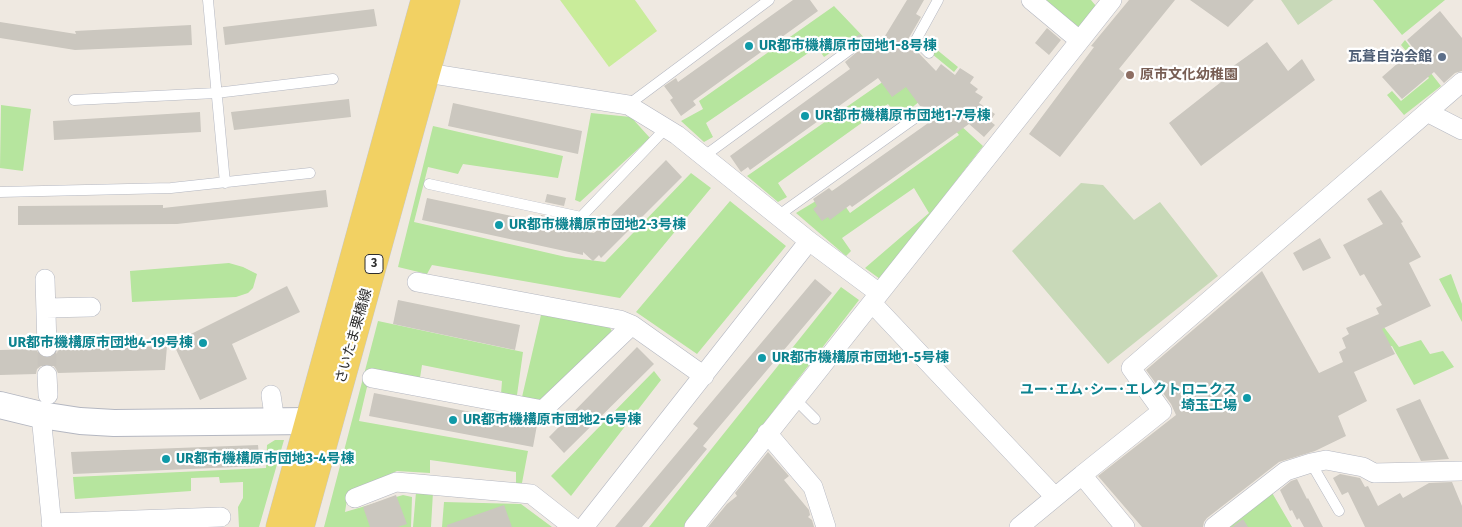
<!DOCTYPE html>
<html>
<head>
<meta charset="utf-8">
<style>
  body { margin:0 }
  canvas { display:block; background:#efe9e1 }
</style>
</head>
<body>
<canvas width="1462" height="527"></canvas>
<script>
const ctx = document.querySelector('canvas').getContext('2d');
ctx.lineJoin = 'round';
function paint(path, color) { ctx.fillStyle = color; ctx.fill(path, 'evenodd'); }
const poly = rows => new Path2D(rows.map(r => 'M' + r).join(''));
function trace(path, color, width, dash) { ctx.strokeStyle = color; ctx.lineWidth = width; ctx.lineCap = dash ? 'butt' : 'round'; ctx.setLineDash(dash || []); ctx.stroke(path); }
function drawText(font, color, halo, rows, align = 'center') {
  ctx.font = font + ' "Fira Sans","Noto Sans JP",sans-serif'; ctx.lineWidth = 4.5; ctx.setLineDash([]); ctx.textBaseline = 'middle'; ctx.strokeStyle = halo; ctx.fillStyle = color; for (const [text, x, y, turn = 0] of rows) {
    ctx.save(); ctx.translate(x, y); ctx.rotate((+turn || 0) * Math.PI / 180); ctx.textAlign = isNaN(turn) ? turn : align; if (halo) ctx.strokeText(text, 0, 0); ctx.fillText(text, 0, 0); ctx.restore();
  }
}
paint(poly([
  [1039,0,1091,0,1096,6,1081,27,1074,29],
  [1373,0,1445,0,1402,35],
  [834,6,912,88,936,103,983,146,880,279,865,268,929,213,914,188,842,238,851,251,846,256,796,213,834,190,850,213,959,135,940,111,920,101,899,118,888,104,778,183,787,197,778,202,747,176,884,81,851,39,824,57,817,47,706,123,713,137,704,142,681,121,703,109,699,101],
  [1405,40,1441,86,1404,115,1387,95,1392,91,1401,101,1429,78,1401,45],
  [936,49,958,67,954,72,932,54],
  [1,105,31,109,23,171,0,168],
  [591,113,631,117,650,138,580,202,575,200],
  [433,126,563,156,558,178,463,164,458,174,428,167,414,222,566,257,605,262,691,173,711,188,620,298,432,265,427,274,398,267],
  [730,201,786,246,697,354,636,312],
  [229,263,243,267,257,274,253,288,248,293,236,297,132,302,130,271],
  [1451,274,1462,304,1462,322,1439,279],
  [841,287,859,300,684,527,649,527],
  [541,315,609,326,614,335,541,400,522,397],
  [1377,318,1399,347,1421,340,1430,354,1443,351,1454,367,1414,385,1392,346,1376,349],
  [378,321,523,352,517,395,501,394,502,381,422,365,420,378,371,370,359,421,528,451,522,483,516,483,516,472,430,460,430,473,397,471,348,493,345,512,403,495,412,497,411,527,324,527],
  [654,371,661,380,571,496,551,476],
  [275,440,284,440,259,527,239,527,238,507,243,498,243,482,220,483,219,477,191,478,191,491,75,499,73,477,266,468,267,445],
  [1271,491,1292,527,1223,527],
  [416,492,433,492,431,527,413,527],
  [444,502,521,504,552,527,442,527]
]), '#b6e59e');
paint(poly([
  [1281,0,1333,0,1298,25],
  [1081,183,1103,185,1134,220,1160,202,1218,276,1108,364,1012,251]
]), '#c8d9b8');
paint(poly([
  [560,0,635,0,657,31,609,67]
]), '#c9ec9a');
paint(poly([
  [793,0,810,0,818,11,693,101,696,105,681,116,670,100,673,98,664,86,676,78,678,82],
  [907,0,924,0,916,14,921,17,907,41,936,71,941,64,955,75,960,68,974,77,970,83,978,89,975,92,983,97,979,103,995,114,990,121,995,125,984,137,969,124,852,207,850,205,830,220,828,217,822,221,813,209,817,206,813,199,829,188,832,191,931,121,928,117,929,113,927,109,924,107,920,106,906,87,892,97,878,78,750,170,748,167,741,172,730,156,850,69,845,62,858,51,859,47,857,44,851,41,837,51,836,50,860,34,874,54],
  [1129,0,1175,0,1119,69,1125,74,1060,157,1029,134,1094,47,1091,46],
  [1190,0,1254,0,1228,27],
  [374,9,377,26,225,45,223,27],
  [1440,11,1462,38,1462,71,1455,73,1444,83,1434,72,1402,99,1382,77,1414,49,1407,40],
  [0,22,76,34,75,31,191,25,192,45,75,50,0,38],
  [1047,28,1061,40,1049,55,1035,43],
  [1267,42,1288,71,1302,59,1315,80,1201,166,1169,123,1221,82,1218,77],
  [349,99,351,117,234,130,231,112],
  [453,103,582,131,578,154,448,126],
  [200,112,201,132,54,140,53,121],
  [666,160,682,177,601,258,599,255,593,261,583,252,583,255,422,220,427,198,540,222,541,215,561,220,560,226,594,233],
  [326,190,328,207,177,224,18,225,18,206,163,205,163,208],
  [1381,190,1403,222,1401,223,1421,257,1409,263,1431,306,1382,329,1395,354,1354,372,1367,401,1338,416,1346,436,1315,451,1279,462,1207,518,1204,522,1203,527,1142,527,1098,476,1176,415,1171,404,1146,370,1262,271,1319,373,1343,362,1339,352,1346,348,1342,338,1349,334,1346,328,1379,314,1376,308,1382,305,1364,274,1360,276,1343,245,1383,224,1367,199],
  [547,194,566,198,564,206,545,202],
  [1320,238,1331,258,1303,271,1293,253],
  [815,279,832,293,703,446,707,449,642,527,615,527,698,428,693,424],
  [287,286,300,312,232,344,247,379,200,400,173,343],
  [398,300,520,325,515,350,393,324],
  [167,346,165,370,58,373,56,369,53,365,47,364,41,366,37,369,36,374,0,375,0,350,36,349,38,353,41,357,47,358,53,356,57,353,58,349],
  [637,347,654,364,564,453,549,437],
  [374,393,537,425,533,447,369,416],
  [1420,399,1449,459,1421,461,1396,409],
  [258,445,260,466,73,474,71,452],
  [768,452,789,476,784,480,809,510,810,515,808,517,812,520,814,527,708,527,727,504,737,496,735,493],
  [1340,474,1360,478,1365,487,1368,486,1378,506,1400,493,1403,498,1429,483,1452,482,1462,506,1462,527,1365,527,1348,492,1342,495,1333,478],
  [1297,479,1307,499,1308,498,1323,527,1304,527,1299,518,1297,520,1292,510,1290,511,1280,490,1291,481],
  [396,495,407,524,398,527,370,527,363,507],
  [504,505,512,527,447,527,447,525],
  [1243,519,1248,527,1232,527]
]), '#cbc7bf');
trace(poly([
  [47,347,47,375]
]), '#c8c4bd', 19, [19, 9]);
const lane = poly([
  [208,0,225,183],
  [929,53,916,40,938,0],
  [74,100,216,93,333,79],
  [628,105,769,0],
  [703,157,852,48],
  [429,184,581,217,665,129],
  [0,192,171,188,310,173],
  [779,215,922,113],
  [795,399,815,419],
  [1311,463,1339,511]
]);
const street = poly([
  [1031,0,1079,40],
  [427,73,628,105,677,135,809,241,879,293],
  [1427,112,1462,130],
  [45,279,47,347],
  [417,282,620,320,632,325,704,376],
  [872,303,1055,497],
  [46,308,91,307],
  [47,375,48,395],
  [372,378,543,410,632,325],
  [271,395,275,422],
  [41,415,52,527],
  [767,433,813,487,826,527],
  [1082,475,1162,411,1131,368,1462,82],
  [355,498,396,482,531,494,573,527],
  [51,523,221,517],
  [584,527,809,241],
  [694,527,1112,0],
  [1019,527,1082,475,1125,527],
  [1214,527,1286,471,1311,463,1326,460,1363,467,1374,473,1462,471]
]);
const secondary = poly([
  [0,405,41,415,80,421,114,423,309,421]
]);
const primary = poly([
  [280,527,425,0],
  [300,527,446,0]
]);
trace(lane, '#b4b7c1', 11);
trace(street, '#b4b7c1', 20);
trace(secondary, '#b4b7c1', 28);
trace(primary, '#c9c9c9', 29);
trace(lane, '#fff', 10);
trace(street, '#fff', 19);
trace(secondary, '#fff', 26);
trace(primary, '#f2d163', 28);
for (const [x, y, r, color] of [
  [749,46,5,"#0f9aa8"],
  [1442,57,5,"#5c6f8a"],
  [1130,75,5,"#8d6e63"],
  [805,116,5,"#0f9aa8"],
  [499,225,5,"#0f9aa8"],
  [203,343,5,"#0f9aa8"],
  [762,358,5,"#0f9aa8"],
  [1247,398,5,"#0f9aa8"],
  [453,420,5,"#0f9aa8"],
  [166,459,5,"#0f9aa8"]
]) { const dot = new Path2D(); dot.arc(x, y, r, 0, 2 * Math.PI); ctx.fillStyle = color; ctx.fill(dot); trace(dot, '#fff', 2); }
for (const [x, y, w] of [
  [374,264,18]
]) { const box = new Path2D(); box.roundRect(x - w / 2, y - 9.5, w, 19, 4); ctx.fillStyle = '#fff'; ctx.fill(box); trace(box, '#2e2e2e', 1); }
drawText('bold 12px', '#2e2e2e', null, [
  ["3",374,264]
]);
drawText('bold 14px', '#0d838f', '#fff', [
  ["UR都市機構原市団地1-8号棟",759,46],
  ["UR都市機構原市団地1-7号棟",815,116],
  ["UR都市機構原市団地2-3号棟",509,225],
  ["UR都市機構原市団地4-19号棟",193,343,"right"],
  ["UR都市機構原市団地1-5号棟",772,358],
  ["ユー･エム･シー･エレクトロニクス",1237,390,"right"],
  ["埼玉工場",1237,406,"right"],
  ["UR都市機構原市団地2-6号棟",463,420],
  ["UR都市機構原市団地3-4号棟",176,459]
], 'left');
drawText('bold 14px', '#4e5e75', '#fff', [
  ["瓦葺自治会館",1432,57]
], 'right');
drawText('bold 14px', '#785e54', '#fff', [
  ["原市文化幼稚園",1140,75]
], 'left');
drawText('14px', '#2e2e2e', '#fff', [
  ["さいたま栗橋線",354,336,-74]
]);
</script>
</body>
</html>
